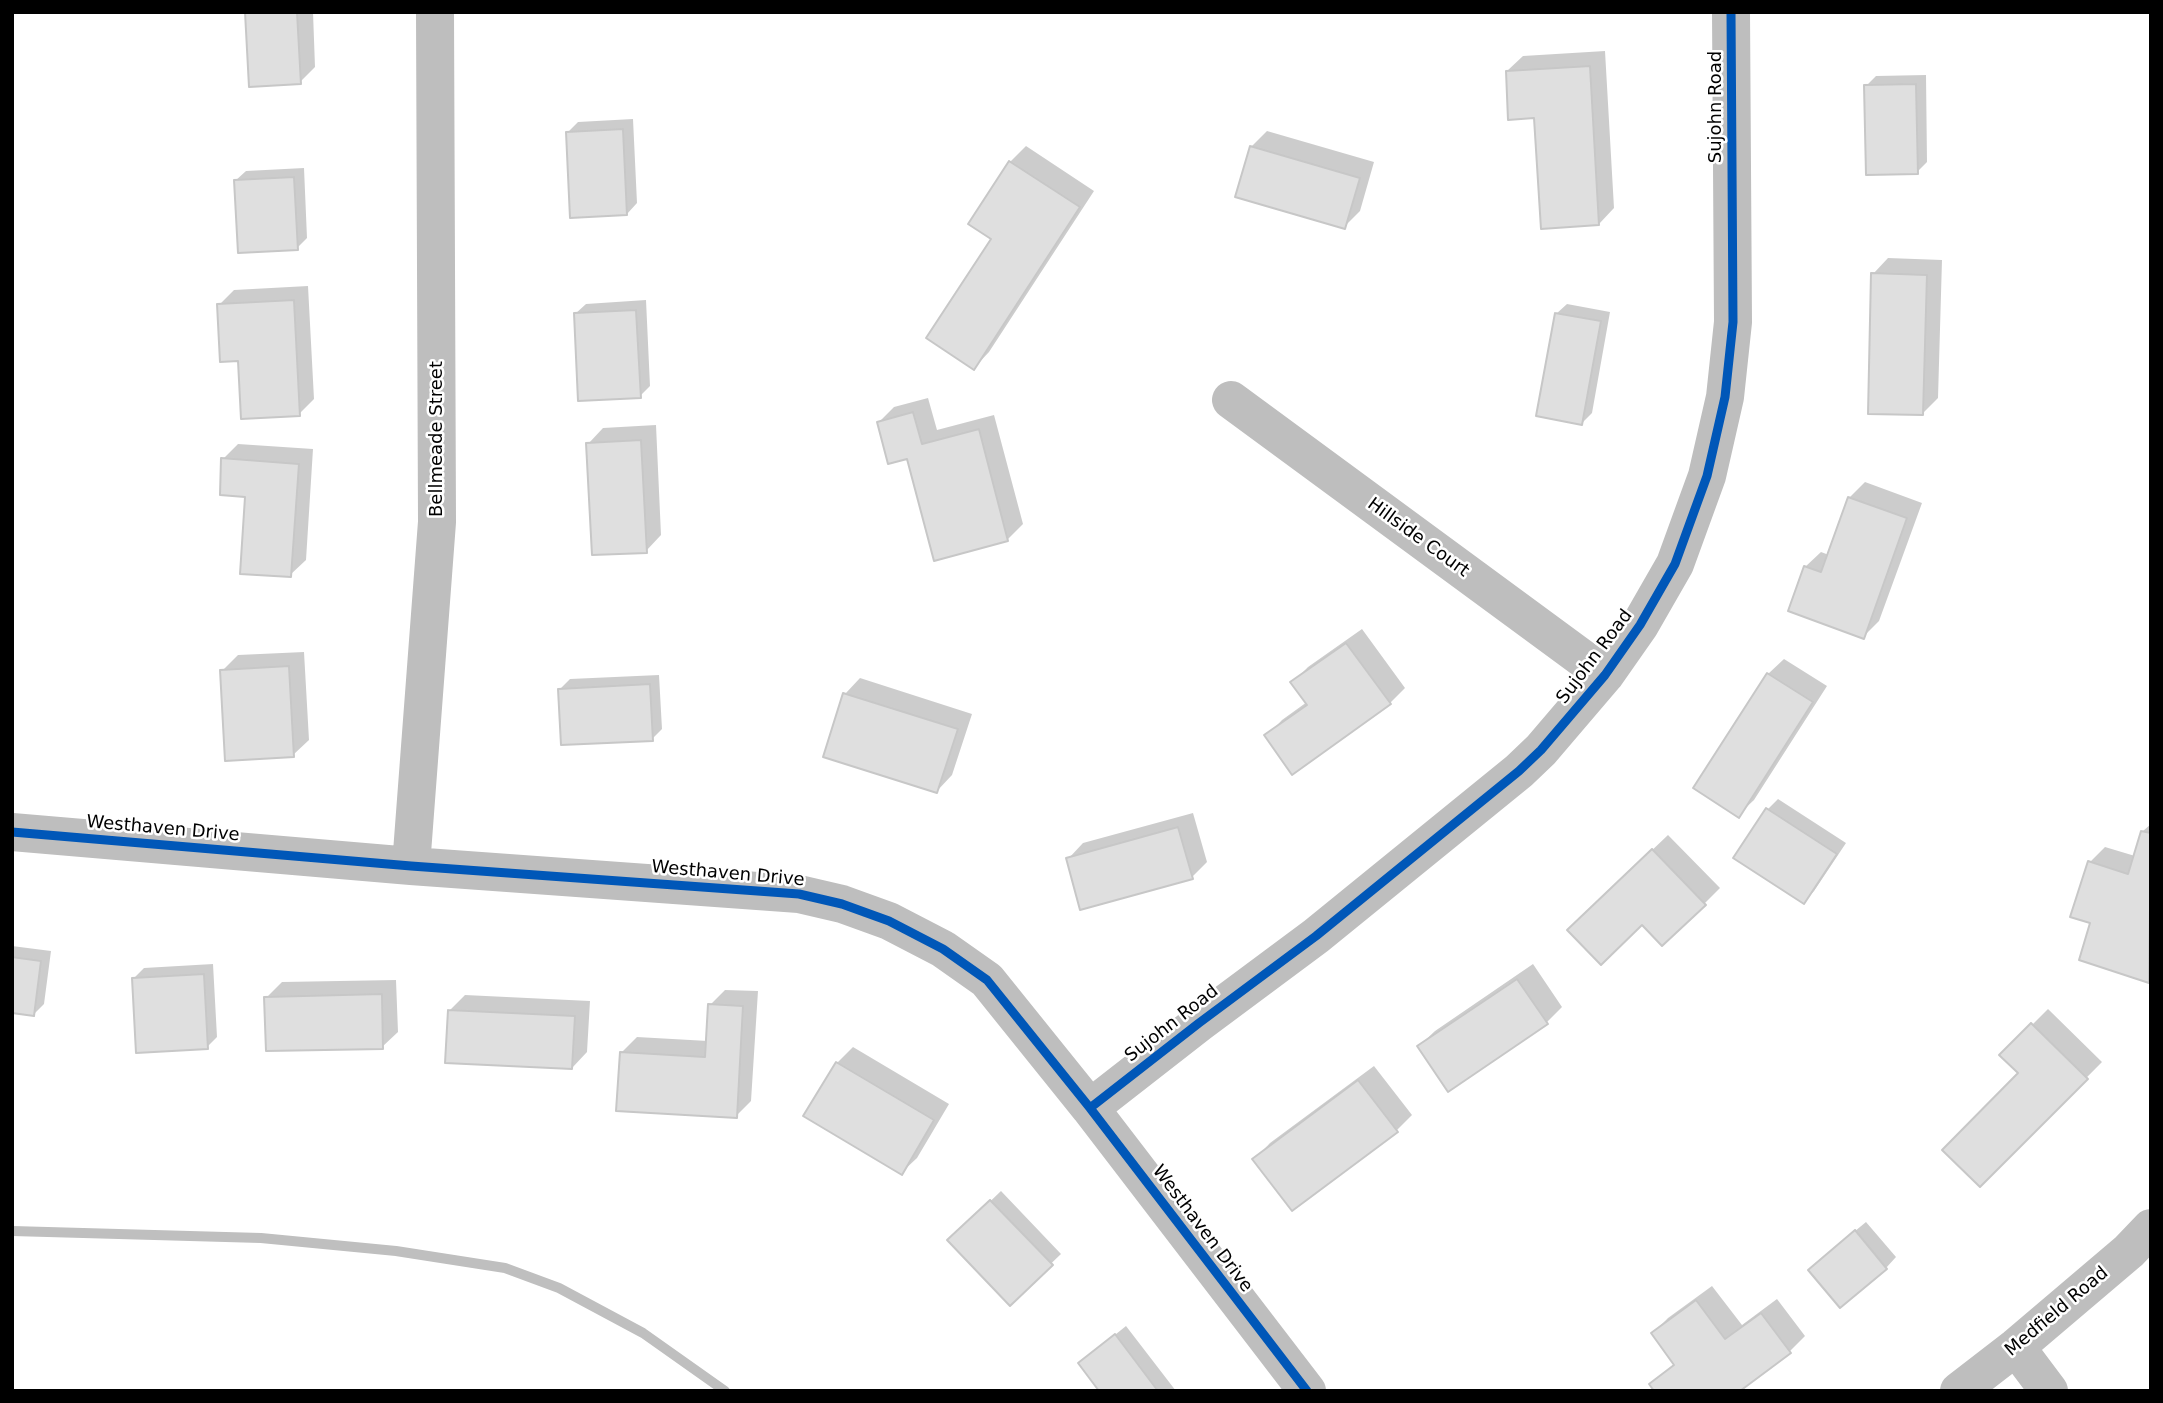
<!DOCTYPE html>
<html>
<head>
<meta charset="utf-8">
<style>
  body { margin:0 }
  #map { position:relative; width:2163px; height:1403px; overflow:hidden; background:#fff; font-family:"DejaVu Sans",sans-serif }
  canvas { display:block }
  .frame { position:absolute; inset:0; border:14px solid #000; pointer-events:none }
</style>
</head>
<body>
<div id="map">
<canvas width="2163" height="1403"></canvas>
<div class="frame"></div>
</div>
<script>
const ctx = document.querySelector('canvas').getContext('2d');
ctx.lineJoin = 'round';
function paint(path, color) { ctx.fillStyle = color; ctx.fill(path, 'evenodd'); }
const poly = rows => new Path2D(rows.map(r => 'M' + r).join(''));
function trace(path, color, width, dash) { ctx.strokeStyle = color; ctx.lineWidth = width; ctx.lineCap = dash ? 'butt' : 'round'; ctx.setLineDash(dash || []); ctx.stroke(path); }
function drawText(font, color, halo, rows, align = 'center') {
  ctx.font = font + ' "DejaVu Sans",sans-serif'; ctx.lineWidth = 5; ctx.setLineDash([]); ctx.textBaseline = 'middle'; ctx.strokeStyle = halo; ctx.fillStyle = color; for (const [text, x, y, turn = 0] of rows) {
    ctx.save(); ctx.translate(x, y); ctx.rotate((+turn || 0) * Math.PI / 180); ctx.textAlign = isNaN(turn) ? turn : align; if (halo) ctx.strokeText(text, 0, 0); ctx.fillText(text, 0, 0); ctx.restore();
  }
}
paint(poly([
  [247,12,313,12,315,67,300,82],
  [1605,51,1614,208,1599,224,1507,71,1523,56],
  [1926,75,1927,162,1917,172,1866,86,1876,76],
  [633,119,637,203,627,214,567,133,578,122],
  [1267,131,1374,162,1360,211,1344,227,1251,147],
  [1026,146,1094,191,989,352,974,368,993,238,970,223,1010,162],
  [304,168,307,238,297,248,235,181,246,171],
  [1888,258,1942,260,1938,398,1923,413,1873,274],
  [308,286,314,399,299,414,240,359,219,305,234,290],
  [646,300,650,386,640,396,575,314,586,304],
  [1567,304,1610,312,1592,413,1582,423,1556,314],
  [928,398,937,430,994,415,1023,524,1007,540,908,457,879,422,894,407],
  [656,425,661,535,646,551,588,444,603,428],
  [238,444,313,449,306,560,290,575,247,495,223,459],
  [1865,482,1922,503,1879,621,1863,637,1805,567,1821,552,1829,555,1849,498],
  [1362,629,1405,688,1390,703,1267,736,1282,720,1307,702,1293,682,1308,667],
  [304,652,309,740,293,755,222,671,238,655],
  [1784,659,1827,686,1754,800,1738,815,1768,674],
  [659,675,662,729,652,739,560,689,570,679],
  [860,678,972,714,952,775,937,791,845,694],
  [1778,799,1846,843,1814,891,1804,902,1736,857,1768,809],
  [1193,813,1207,862,1192,877,1068,859,1083,843],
  [2151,824,2151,979,2149,981,2092,922,2090,862,2105,847,2135,856,2143,831],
  [1668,835,1720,888,1704,904,1642,922,1584,915],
  [12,946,51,951,44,1004,34,1014,12,1011],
  [213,964,217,1037,207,1047,134,978,144,968],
  [1533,964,1562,1007,1547,1022,1419,1046,1435,1031],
  [396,980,398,1032,382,1047,266,998,282,982],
  [725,990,758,991,751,1101,736,1116,621,1053,637,1037,708,1041,710,1005],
  [465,995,590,1001,587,1052,572,1068,450,1010],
  [2048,1009,2102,1062,1980,1185,2020,1073,2002,1055],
  [853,1047,949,1104,917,1158,901,1173,806,1116,837,1063],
  [1374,1066,1412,1115,1396,1131,1255,1159,1270,1143],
  [1001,1191,1061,1254,1010,1303,950,1240],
  [1866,1222,1896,1257,1886,1268,1820,1260],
  [1712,1286,1742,1325,1777,1299,1805,1336,1790,1351,1652,1384,1675,1363,1653,1333,1668,1318],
  [1126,1326,1176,1391,1101,1391,1080,1363]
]), '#0003');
trace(poly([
  [12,1231,261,1238,396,1251,505,1268,559,1288,643,1333,725,1391]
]), '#bfbfbf', 10);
const building = poly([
  [245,12,297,12,301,84,249,87,245,12],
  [1590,66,1599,225,1541,229,1534,118,1508,120,1506,71,1590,66],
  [1916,84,1918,174,1866,175,1864,85,1916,84],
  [623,129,627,215,570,218,566,132,623,129],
  [1250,146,1360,178,1345,229,1235,197,1250,146],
  [1009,161,1080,207,974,370,926,338,991,239,968,224,1009,161],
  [294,177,298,250,238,253,234,180,294,177],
  [1871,273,1927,275,1923,415,1868,414,1871,273],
  [294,300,300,416,241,419,238,361,220,362,217,304,294,300],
  [636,310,641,398,578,401,574,313,636,310],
  [1555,313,1601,321,1582,425,1536,416,1555,313],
  [913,412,922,444,979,429,1008,541,934,561,907,459,888,464,877,422,913,412],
  [641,440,647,553,592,555,586,443,641,440],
  [221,458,299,464,291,577,240,574,245,497,220,495,221,458],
  [1848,497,1907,518,1864,639,1788,611,1804,566,1821,572,1848,497],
  [1346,643,1391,704,1292,775,1264,735,1307,705,1290,682,1346,643],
  [289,666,294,757,225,761,220,670,289,666],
  [1767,673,1813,702,1739,818,1693,788,1767,673],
  [650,684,653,741,561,745,558,689,650,684],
  [843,693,958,729,937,793,823,757,843,693],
  [1766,808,1837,854,1804,904,1733,858,1766,808],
  [1178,827,1193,879,1080,910,1066,858,1178,827],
  [2141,831,2151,833,2149,983,2079,960,2090,923,2070,917,2088,861,2128,874,2141,831],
  [1652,849,1706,905,1662,946,1642,925,1601,965,1567,930,1652,849],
  [12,957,41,961,34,1016,12,1013,12,957],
  [204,974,208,1049,136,1053,132,978,204,974],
  [1517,979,1548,1024,1448,1092,1417,1046,1517,979],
  [382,994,383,1049,266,1051,264,997,382,994],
  [708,1004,743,1006,737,1118,616,1111,620,1052,705,1057,708,1004],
  [448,1010,575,1016,572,1069,445,1063,448,1010],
  [2031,1023,2088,1079,1980,1187,1942,1150,2018,1073,1999,1055,2031,1023],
  [836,1062,934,1120,902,1175,803,1116,836,1062],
  [1358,1080,1398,1132,1292,1211,1252,1159,1358,1080],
  [990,1200,1053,1265,1010,1306,947,1240,990,1200],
  [1855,1230,1887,1269,1840,1308,1808,1270,1855,1230],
  [1696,1300,1725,1339,1761,1313,1791,1353,1740,1391,1654,1391,1649,1384,1674,1365,1651,1333,1696,1300],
  [1115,1334,1158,1391,1099,1391,1078,1363,1115,1334]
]);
paint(building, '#dfdfdf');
trace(building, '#c7c7c7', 2);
trace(poly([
  [1231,400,1605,675],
  [12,832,411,866,799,894,842,904,889,921,943,949,987,980,1090,1108,1307,1391],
  [411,866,437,522,435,12],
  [1090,1108,1199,1023,1316,936,1519,771,1541,750,1605,675,1640,625,1675,564,1707,476,1725,397,1733,322,1731,12],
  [2016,1347,2049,1391],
  [1959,1391,2016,1347,2129,1251,2151,1228]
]), '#bebebe', 38);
trace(poly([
  [12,832,411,866,799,894,842,904,889,921,943,949,987,980,1090,1108,1307,1391],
  [1090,1108,1199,1023,1316,936,1519,771,1541,750,1605,675,1640,625,1675,564,1707,476,1725,397,1733,322,1731,12]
]), '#0057b8', 9);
drawText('18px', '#000', '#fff', [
  ["Sujohn Road",1716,107,-90],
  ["Bellmeade Street",437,439,-90],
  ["Hillside Court",1418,538,36],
  ["Sujohn Road",1595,657,-53],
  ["Westhaven Drive",163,829,5],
  ["Westhaven Drive",728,874,5],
  ["Sujohn Road",1172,1024,-38],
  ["Westhaven Drive",1202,1229,53],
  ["Medfield Road",2057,1312,-40]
]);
</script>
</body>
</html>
